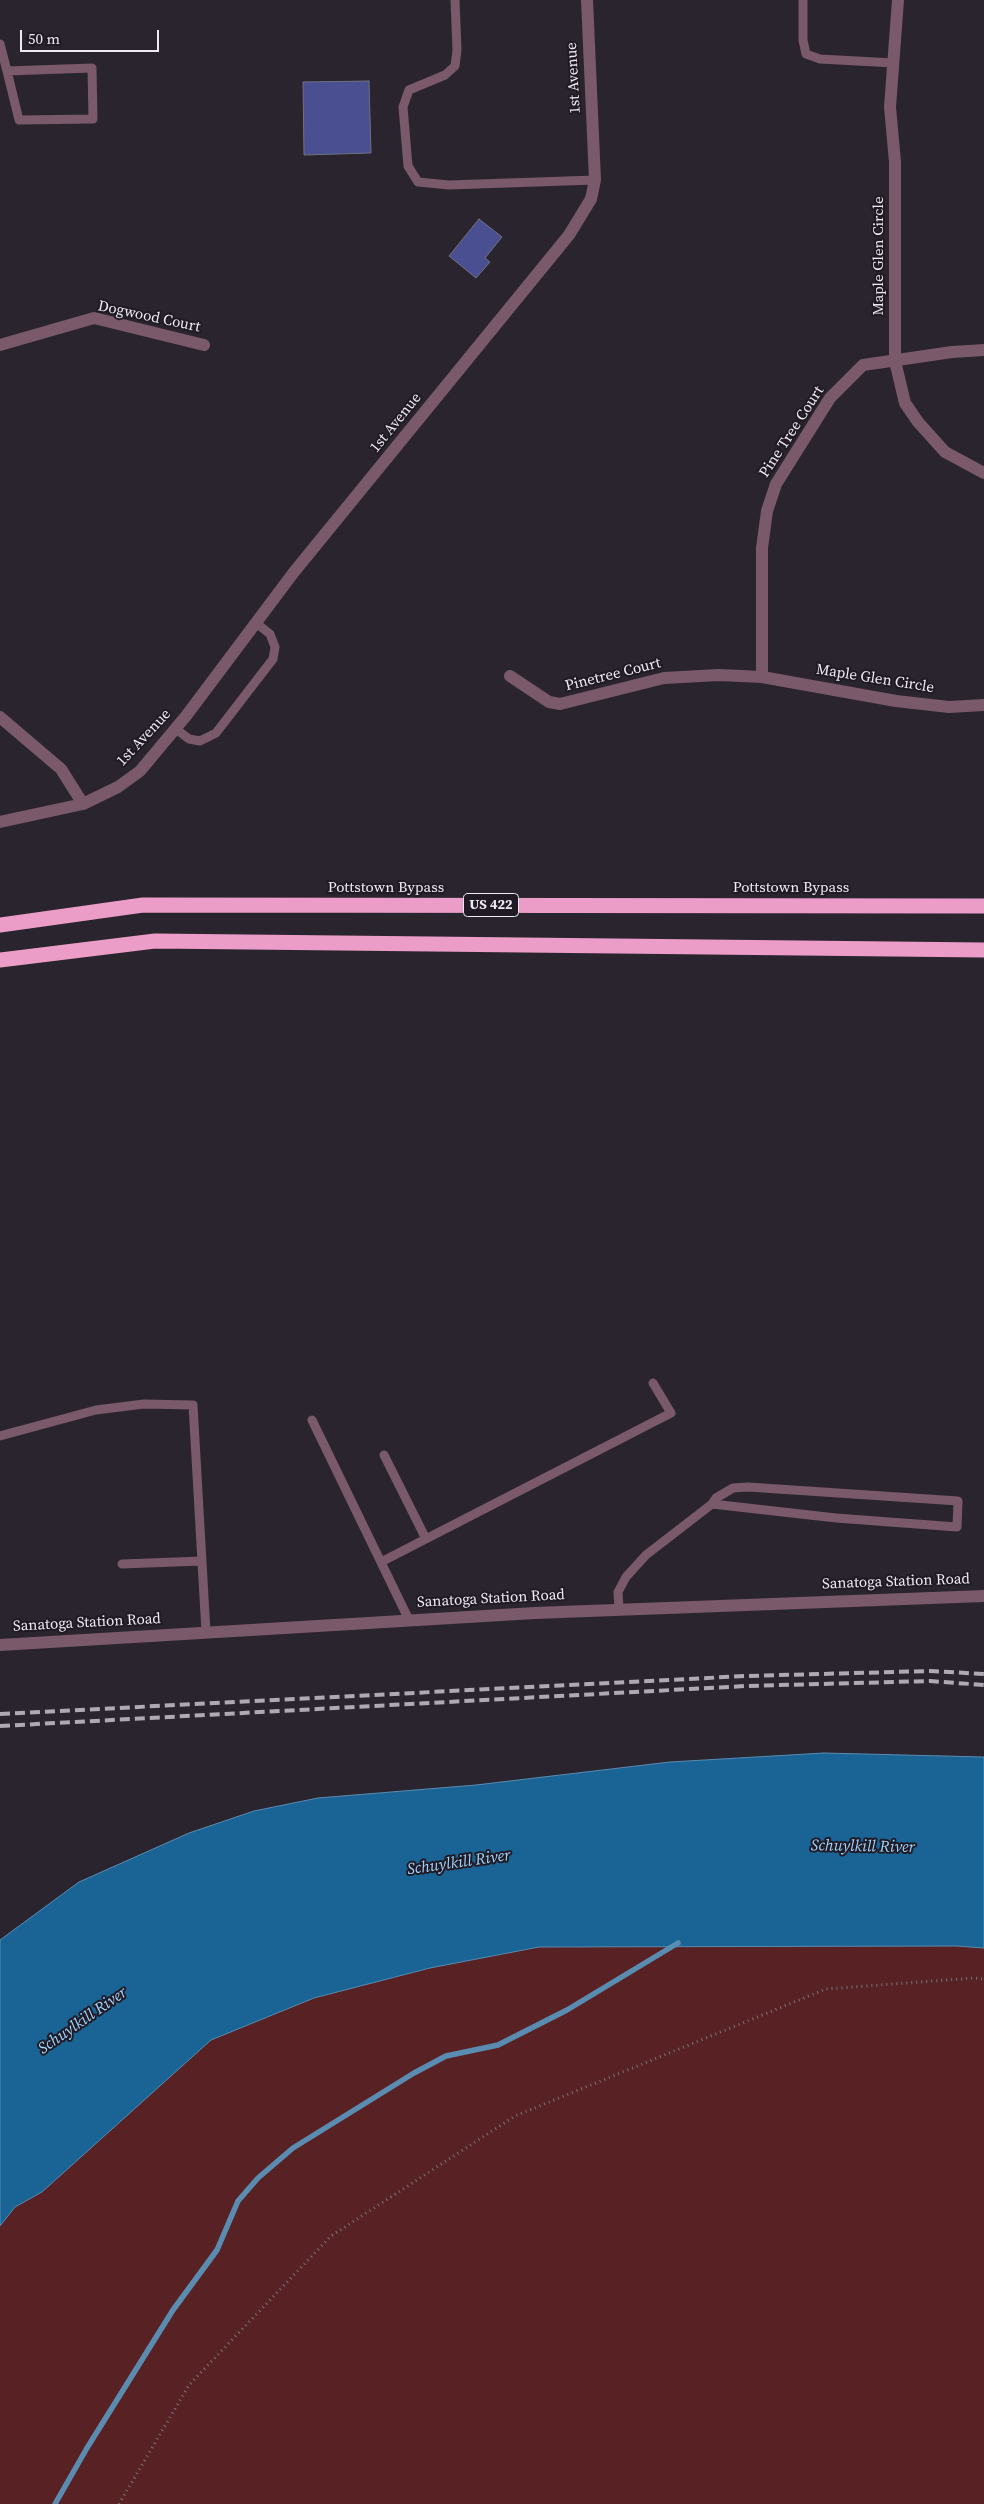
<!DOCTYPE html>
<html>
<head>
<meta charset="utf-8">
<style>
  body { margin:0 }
  #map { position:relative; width:984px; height:2504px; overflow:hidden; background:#2a242e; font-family:"Source Serif 4",serif }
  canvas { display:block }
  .scale { position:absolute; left:20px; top:30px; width:139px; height:22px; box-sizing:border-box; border:2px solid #eeeaf1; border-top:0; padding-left:6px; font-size:15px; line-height:18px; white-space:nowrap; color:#eeeaf1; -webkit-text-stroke:4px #201a24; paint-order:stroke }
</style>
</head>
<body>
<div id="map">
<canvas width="984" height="2504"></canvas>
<div class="scale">50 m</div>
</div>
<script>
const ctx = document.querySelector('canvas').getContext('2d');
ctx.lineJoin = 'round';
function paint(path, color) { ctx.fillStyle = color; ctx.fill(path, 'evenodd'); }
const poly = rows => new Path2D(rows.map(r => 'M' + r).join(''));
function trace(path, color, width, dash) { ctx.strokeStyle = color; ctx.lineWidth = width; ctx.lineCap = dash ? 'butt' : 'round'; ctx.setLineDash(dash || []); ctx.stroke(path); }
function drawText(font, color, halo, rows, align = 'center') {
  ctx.font = font + ' "Source Serif 4",serif'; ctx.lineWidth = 4; ctx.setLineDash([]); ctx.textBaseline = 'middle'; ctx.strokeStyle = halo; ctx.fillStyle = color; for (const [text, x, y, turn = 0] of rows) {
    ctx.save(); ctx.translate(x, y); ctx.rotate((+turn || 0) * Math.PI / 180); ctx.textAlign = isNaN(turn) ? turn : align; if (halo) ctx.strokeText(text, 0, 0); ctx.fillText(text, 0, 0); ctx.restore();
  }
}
paint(poly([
  [956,1946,984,1948,984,2504,0,2504,0,2226,15,2207,42,2192,211,2040,314,1998,430,1968,539,1947]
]), '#582123');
const water = poly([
  [824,1753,984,1757,984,1948,956,1946,539,1947,430,1968,314,1998,211,2040,42,2192,15,2207,0,2226,0,1940,79,1882,189,1833,254,1811,318,1798,476,1785,670,1762,824,1753]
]);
paint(water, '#1a6395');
trace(water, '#5a8cb1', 1);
trace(poly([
  [55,2504,87,2448,173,2310,217,2250,238,2201,258,2178,293,2148,414,2073,446,2056,498,2045,567,2010,678,1943]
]), '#5a8cb1', 5.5);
const building = poly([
  [369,81,371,153,304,155,303,82,369,81],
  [479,219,502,237,485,258,490,262,476,278,449,256,479,219]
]);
paint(building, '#4a4f91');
trace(building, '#70727f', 1);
trace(poly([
  [119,2504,189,2385,331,2236,515,2116,826,1989,974,1978,984,1979]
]), '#78737c', 3, [1, 4]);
trace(poly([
  [455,0,457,50,455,66,445,75,409,90,403,107,408,166,418,182,449,185,595,180],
  [803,0,803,40,806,54,820,59,894,63],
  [0,44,7,71,19,120,93,119,92,68,7,71],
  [176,729,189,739,200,741,216,733,273,659,275,647,270,634,256,623],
  [312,1420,409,1620],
  [0,1436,96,1410,144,1404,193,1405,206,1632],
  [384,1455,426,1539],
  [381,1562,671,1413,653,1383],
  [122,1564,202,1561],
  [619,1609,618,1592,626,1577,646,1555,712,1504,716,1498,733,1488,748,1487,958,1501,957,1527,836,1518,712,1504]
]), '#79596a', 9);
trace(poly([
  [898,0,890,107,895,162,895,361,905,403,918,422,945,452,984,473],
  [0,345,94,318,204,345],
  [510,676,549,702,560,704,664,678,719,675,762,677,896,701,949,707,984,705],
  [762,677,762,548,767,511,776,484,830,398,863,365,952,352,984,350],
  [0,717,61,769,83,804],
  [0,822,83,804,118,787,140,771,186,716,294,572,569,235,591,199,595,180,587,0],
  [0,1645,535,1613,984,1596]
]), '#79596a', 12);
trace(poly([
  [0,925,143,905,984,906],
  [0,960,155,941,984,950]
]), '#eb9dc8', 15);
trace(poly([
  [0,1714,746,1676,930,1671,984,1674],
  [0,1726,746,1686,930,1681,984,1685]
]), '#afaab2', 4, [10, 5]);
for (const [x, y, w] of [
  [491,905,55]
]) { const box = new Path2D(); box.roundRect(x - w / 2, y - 11.5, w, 23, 4); ctx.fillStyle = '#201a24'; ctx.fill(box); trace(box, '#eeeaf1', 1); }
drawText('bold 14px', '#eeeaf1', null, [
  ["US 422",491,905]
]);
drawText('15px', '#eeeaf1', '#201a24', [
  ["1st Avenue",574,78,-93],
  ["Maple Glen Circle",879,256,-90],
  ["Dogwood Court",149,317,12],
  ["1st Avenue",396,423,-51],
  ["Pine Tree Court",792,432,-57],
  ["Pinetree Court",613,675,-14],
  ["Maple Glen Circle",875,679,9],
  ["1st Avenue",144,738,-47],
  ["Pottstown Bypass",386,888],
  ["Pottstown Bypass",791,888],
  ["Sanatoga Station Road",896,1582,-2],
  ["Sanatoga Station Road",491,1599,-3],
  ["Sanatoga Station Road",87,1623,-3]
]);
drawText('italic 16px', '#9fd4ff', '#201a24', [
  ["Schuylkill River",863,1847,1],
  ["Schuylkill River",459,1863,-8],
  ["Schuylkill River",83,2021,-35]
]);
</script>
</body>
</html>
